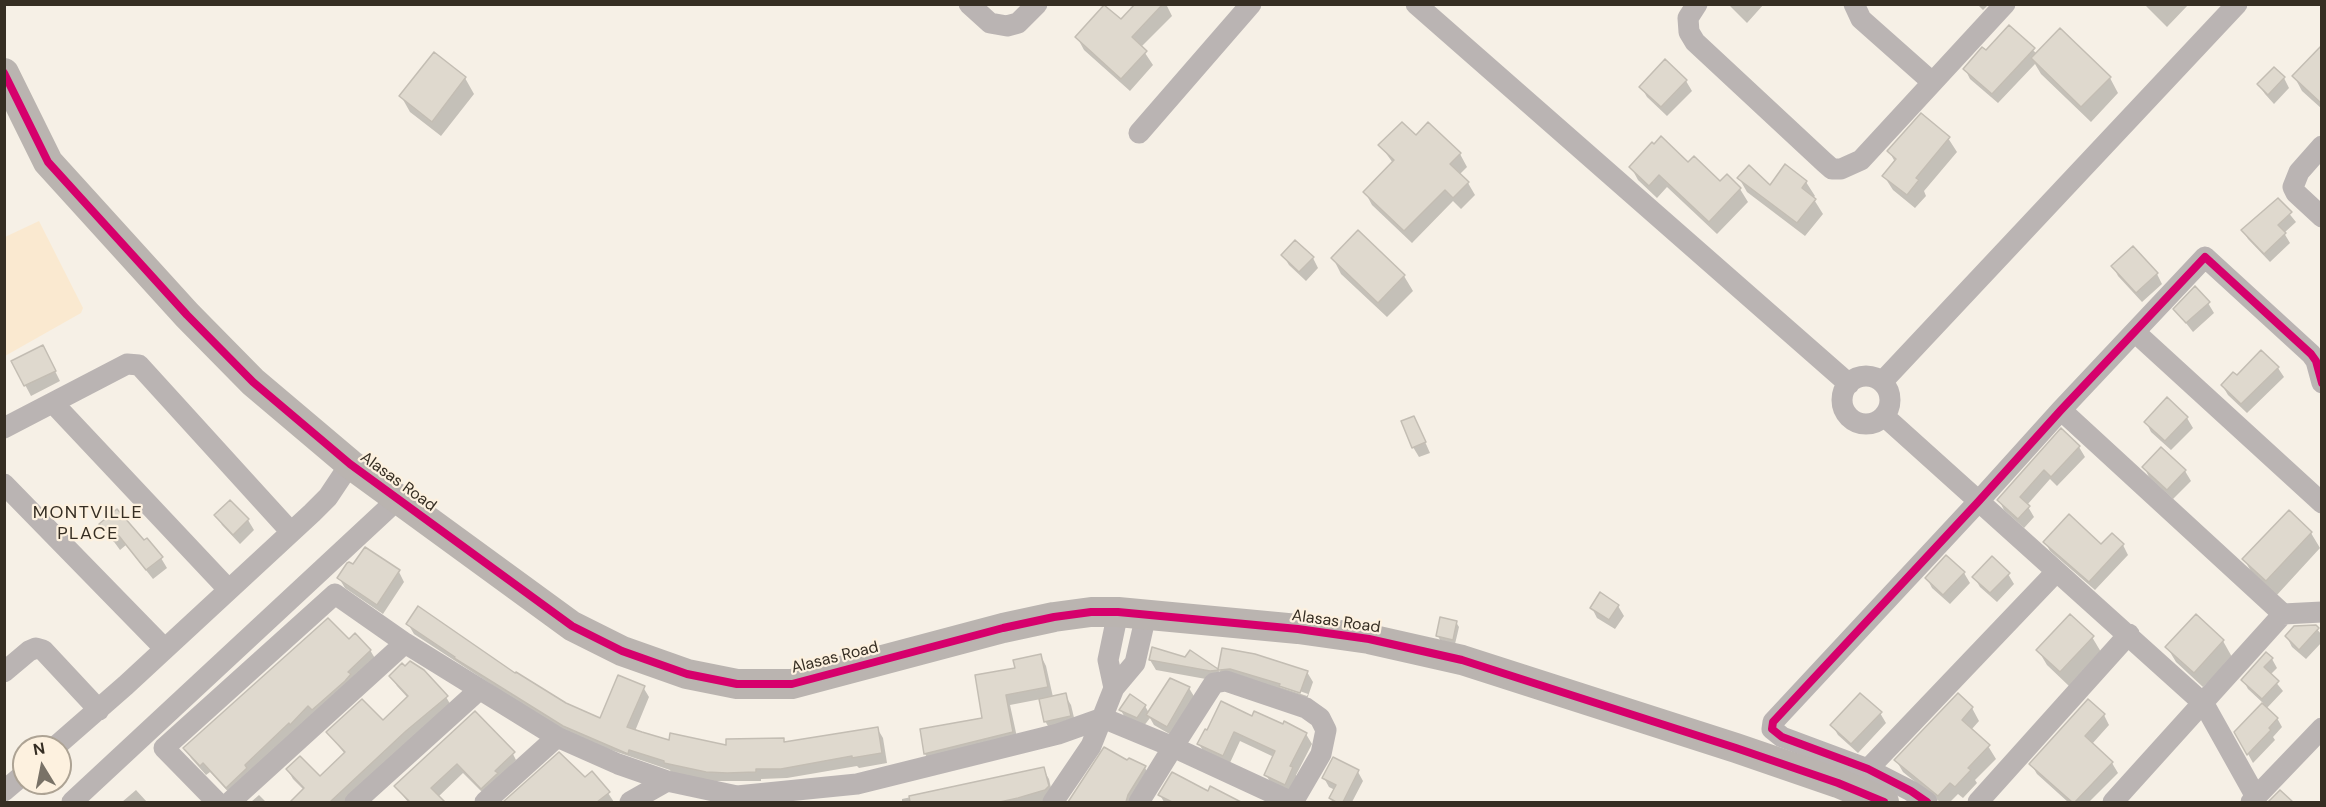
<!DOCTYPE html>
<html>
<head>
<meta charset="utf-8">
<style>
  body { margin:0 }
  #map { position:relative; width:2326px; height:807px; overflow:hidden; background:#f6f0e6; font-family:"DM Sans",sans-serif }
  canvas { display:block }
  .frame { position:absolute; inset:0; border:6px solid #362e23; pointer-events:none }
  .north { position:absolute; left:12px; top:735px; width:60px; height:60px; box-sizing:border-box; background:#fdf1df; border:2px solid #ada394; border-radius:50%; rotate:350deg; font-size:16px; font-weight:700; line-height:24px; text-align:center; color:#362e23 }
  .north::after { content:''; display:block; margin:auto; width:21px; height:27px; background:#797267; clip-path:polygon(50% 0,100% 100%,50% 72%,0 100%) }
</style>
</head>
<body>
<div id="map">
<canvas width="2326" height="807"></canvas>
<div class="frame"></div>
<div class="north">N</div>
</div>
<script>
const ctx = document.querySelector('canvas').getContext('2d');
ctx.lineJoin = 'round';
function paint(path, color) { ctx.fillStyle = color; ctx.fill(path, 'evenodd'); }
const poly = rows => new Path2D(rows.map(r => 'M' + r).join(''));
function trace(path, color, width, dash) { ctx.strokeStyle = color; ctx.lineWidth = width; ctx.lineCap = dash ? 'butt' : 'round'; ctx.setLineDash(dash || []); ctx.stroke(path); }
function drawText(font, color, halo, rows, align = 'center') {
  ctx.font = font + ' "DM Sans",sans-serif'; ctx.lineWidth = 4.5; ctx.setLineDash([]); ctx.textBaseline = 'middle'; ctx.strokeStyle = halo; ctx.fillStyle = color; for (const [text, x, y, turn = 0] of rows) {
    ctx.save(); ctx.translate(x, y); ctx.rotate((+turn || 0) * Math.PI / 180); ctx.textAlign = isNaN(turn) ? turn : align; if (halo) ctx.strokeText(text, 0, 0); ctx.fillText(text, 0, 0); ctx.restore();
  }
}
paint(poly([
  [39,221,83,308,81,313,5,356,5,237]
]), '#fae9d0');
paint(poly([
  [1137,4,1166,4,1172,16,1141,47,1153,65,1130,91,1084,50,1077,37,1121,21],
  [1728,4,1764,4,1747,23],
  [1977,4,1989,4,1983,10],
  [2144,4,2189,4,2167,27],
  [2009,27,2037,54,2110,78,2118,93,2091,122,2041,74,2035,64,1998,103,1970,79,1965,69,1986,52],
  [434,54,465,78,474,94,441,136,410,112,401,96],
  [2322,59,2322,109,2302,91,2294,76],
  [1665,61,1686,81,1692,91,1667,116,1647,97,1641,87],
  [2284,78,2289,88,2274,104,2265,94,2259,85],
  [1428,124,1460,154,1467,167,1459,175,1468,183,1475,195,1461,209,1453,201,1412,243,1372,205,1365,192,1393,163,1380,145,1416,137],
  [1948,138,1957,152,1924,191,1926,196,1915,208,1893,190,1884,176,1895,162,1889,151],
  [1688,164,1720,183,1727,177,1740,189,1748,202,1717,234,1667,187,1657,198,1638,180,1631,167],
  [1739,178,1770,187,1806,182,1815,196,1813,198,1823,214,1805,236,1747,192],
  [2278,200,2296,222,2284,233,2290,243,2270,262,2248,239,2243,230],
  [1358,232,1404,276,1413,291,1387,317,1341,274,1333,258],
  [1283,255,1313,258,1318,268,1306,281,1289,265],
  [2113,266,2157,274,2162,284,2142,302,2118,276],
  [2208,303,2214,313,2193,332,2175,309],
  [48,357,60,381,31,396,13,362],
  [2278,368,2284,377,2247,413,2228,395,2222,385,2237,378],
  [1414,417,1430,453,1419,457,1413,447],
  [2187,418,2193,428,2171,450,2151,432,2146,422],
  [2062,431,2079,447,2085,457,2057,486,2050,479,2027,505,2034,517,2024,528,2004,510,1999,500],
  [2144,467,2185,471,2191,481,2173,499,2149,477],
  [230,502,248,520,254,530,240,544,222,525,216,515],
  [2289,512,2311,533,2320,548,2276,596,2253,575,2244,559],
  [101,524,161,558,167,568,153,579,126,545,120,550],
  [2045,542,2123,545,2128,555,2095,590,2050,551],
  [353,566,399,572,404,582,383,614,345,588,339,578],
  [1964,573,1970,583,1950,604,1932,588,1927,578],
  [2008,574,2014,584,1997,602,1980,587,1974,577],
  [1618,606,1624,616,1615,629,1597,618,1592,608],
  [2196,616,2223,641,2232,657,2203,687,2176,662,2167,647],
  [1456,622,1459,627,1455,644,1440,640,1438,636],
  [408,624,516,675,565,704,601,720,643,687,649,697,635,731,670,741,728,746,783,740,785,743,877,728,883,738,887,763,859,768,857,766,787,778,761,779,761,781,712,781,671,773,670,770,570,736,414,634],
  [2315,627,2322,635,2322,642,2306,659,2292,647,2287,637],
  [2092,637,2101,652,2069,686,2047,665,2038,650],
  [348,642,370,650,376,660,233,797,210,772,206,775,191,758,185,748],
  [1224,650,1307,672,1313,682,1306,702,1217,681,1156,670,1150,660,1186,659,1190,652,1220,672],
  [1280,684,1308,694,1307,696,1280,687],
  [1041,656,1046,666,1053,697,1065,695,1071,705,1076,726,1051,731,1045,721,1041,699,1010,705,1018,742,931,764,925,754,984,720,1017,669],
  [2272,659,2277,668,2270,675,2283,691,2266,709,2277,718,2282,727,2273,737,2275,740,2253,763,2236,732,2263,703,2248,689,2243,680],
  [391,676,446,697,452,707,411,741,344,802,292,802,304,790,293,779,287,769,320,778,345,754,328,733,382,722,408,698,397,686],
  [1189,688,1195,698,1173,736,1154,725,1150,718,1143,727,1126,720,1121,710,1145,706,1149,713],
  [1958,695,1972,708,1979,721,1971,730,1988,746,1996,759,1975,780,1977,783,1963,798,1958,794,1950,802,1940,802,1903,772,1896,760],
  [475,713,511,750,516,760,483,793,463,773,438,797,443,802,408,802,396,787],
  [1880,713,1886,723,1858,753,1838,735,1832,725],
  [2104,715,2109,725,2092,744,2112,763,2118,773,2089,802,2068,802,2037,774,2031,764],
  [1253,718,1306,734,1312,744,1296,775,1298,778,1291,794,1272,785,1266,775,1274,757,1240,741,1229,765,1205,754,1199,744],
  [1105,749,1128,762,1145,768,1151,778,1137,802,1070,802],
  [559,754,585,779,608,793,614,802,506,802],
  [1043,769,1049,779,1053,797,1051,800,1042,802,902,802,902,799],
  [1358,772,1363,781,1352,802,1333,802,1330,798,1335,790,1329,787,1324,778],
  [136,790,147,802,122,802],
  [1208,793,1233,800,1235,802,1164,802,1160,795],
  [259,795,266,802,251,802]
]), '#0003');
const building = poly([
  [1135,4,1163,4,1132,37,1147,51,1121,79,1075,37,1104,5,1121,19,1135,4],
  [2009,25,2035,48,1992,94,1963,69,1982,47,1986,50,2009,25],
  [2060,28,2111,77,2081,107,2031,58,2060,28],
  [2322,45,2322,104,2292,76,2322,45],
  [434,52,466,77,432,122,399,96,434,52],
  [1665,59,1687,80,1661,107,1639,87,1665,59],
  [2274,67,2285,77,2268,95,2257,84,2274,67],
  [1921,113,1950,137,1916,178,1919,180,1907,195,1882,176,1896,159,1887,151,1921,113],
  [1402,122,1416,135,1428,122,1461,153,1450,164,1469,182,1453,198,1445,190,1404,231,1363,192,1394,160,1378,145,1402,122],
  [1661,136,1688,162,1694,156,1720,181,1727,174,1741,188,1709,222,1659,175,1649,186,1629,167,1652,142,1654,144,1661,136],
  [1785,164,1807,181,1802,188,1816,199,1797,223,1737,178,1749,165,1770,185,1785,164],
  [2278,198,2292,212,2278,225,2286,233,2264,254,2241,230,2278,198],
  [1358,230,1405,275,1378,303,1331,258,1358,230],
  [1295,240,1314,257,1299,272,1281,255,1295,240],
  [2133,246,2158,273,2136,293,2111,266,2133,246],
  [2195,286,2210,302,2186,323,2173,309,2195,286],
  [43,345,56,371,24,386,11,361,43,345],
  [2261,350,2279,367,2241,404,2221,385,2233,372,2237,375,2261,350],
  [2167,397,2188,417,2165,441,2144,422,2167,397],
  [1414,416,1426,442,1412,448,1401,421,1414,416],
  [2061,428,2080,446,2051,477,2044,470,2020,497,2030,506,2018,519,1997,500,2061,428],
  [2161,447,2186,470,2167,490,2142,467,2161,447],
  [230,500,249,519,233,535,214,515,230,500],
  [117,509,144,540,147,538,163,557,146,570,119,536,114,541,99,524,117,509],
  [2289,510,2312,532,2266,581,2242,559,2289,510],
  [2069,514,2101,544,2112,533,2124,544,2089,582,2043,542,2069,514],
  [365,547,400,570,377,605,337,578,347,563,349,562,353,564,365,547],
  [1946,555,1965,572,1943,595,1925,578,1946,555],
  [1992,556,2010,573,1990,593,1972,577,1992,556],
  [1600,592,1619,605,1609,620,1590,608,1600,592],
  [418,606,515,673,516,672,566,703,600,718,618,675,645,686,627,727,642,732,669,740,670,733,726,745,726,739,784,738,784,742,878,727,882,753,852,758,852,756,781,769,756,769,756,772,727,773,706,772,664,763,664,761,629,750,628,754,563,726,454,658,455,657,406,624,418,606],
  [2070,614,2094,636,2060,672,2036,650,2070,614],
  [2196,614,2224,640,2194,673,2165,647,2196,614],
  [1440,617,1457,621,1453,640,1436,636,1440,617],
  [328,618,349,639,355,633,371,650,348,672,351,674,345,681,312,710,308,706,290,725,289,723,245,765,247,768,226,788,203,763,200,766,183,748,328,618],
  [2316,625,2319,628,2299,650,2285,636,2294,626,2316,625],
  [1152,647,1185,657,1190,650,1218,669,1222,648,1255,654,1308,671,1300,693,1279,686,1280,684,1230,669,1210,671,1149,660,1152,647],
  [2266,652,2273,658,2264,667,2279,681,2262,699,2241,680,2266,652],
  [1041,654,1048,687,1006,695,1013,732,924,754,920,729,982,718,975,675,1015,668,1013,660,1041,654],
  [410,661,424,670,448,696,406,731,330,802,290,802,304,788,286,769,300,756,320,776,345,752,326,732,362,699,383,720,408,696,389,676,402,663,405,666,410,661],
  [1170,678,1190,687,1167,727,1146,715,1170,678],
  [1066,693,1071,716,1044,722,1039,699,1066,693],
  [1860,693,1882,712,1851,744,1830,725,1860,693],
  [1958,693,1973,707,1962,720,1990,745,1968,768,1971,770,1955,787,1950,783,1938,796,1894,760,1958,693],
  [1130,694,1146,705,1137,718,1119,710,1130,694],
  [2088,699,2105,714,2085,736,2113,762,2075,802,2072,802,2029,764,2088,699],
  [1221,701,1252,716,1254,711,1283,724,1284,721,1307,733,1290,766,1293,767,1285,785,1264,775,1275,751,1234,732,1223,756,1197,744,1205,729,1207,730,1221,701],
  [2262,703,2278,718,2269,728,2271,730,2247,755,2234,732,2262,703],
  [475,711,515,752,495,771,498,773,481,789,457,764,431,788,445,802,410,802,394,786,475,711],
  [1104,747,1127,760,1129,758,1146,766,1128,795,1126,802,1068,802,1104,747],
  [559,752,585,777,592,771,610,792,597,802,503,802,559,752],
  [1333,757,1359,770,1343,802,1336,802,1329,798,1336,785,1322,778,1333,757],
  [1044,767,1049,786,1045,790,1018,798,1000,802,910,802,909,796,1044,767],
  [1172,772,1208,791,1210,786,1241,802,1172,802,1158,795,1172,772],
  [2280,790,2293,802,2268,802,2280,790]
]);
paint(building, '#dfd9ce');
trace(building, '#c3bdb3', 1.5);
trace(poly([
  [969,4,990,23,1007,26,1018,23,1037,4],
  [1416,4,1849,384],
  [1697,4,1688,18,1689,32,1695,42,1824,162,1832,169,1841,169,1861,160,2005,4],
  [1854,4,1861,19,1932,82],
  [1139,133,1251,4],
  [2322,146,2299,172,2293,187,2296,193,2322,217],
  [2136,333,2322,503],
  '1842 400a24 24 0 1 1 48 0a24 24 0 1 1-48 0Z',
  [1882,382,2237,4],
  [53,403,228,589],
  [2061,410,2283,614,2322,612],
  [1884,416,2204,704,2256,797],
  [4,428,127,364,139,365,291,532],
  [4,484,165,649],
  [4,672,29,651,36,648,43,650,99,710],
  [1114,688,1108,660,1118,612],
  [55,747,126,685,312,513,328,497,350,464],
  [1868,769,2056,572],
  [4,791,24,774],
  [72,802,398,499],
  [217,802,164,748,335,594,405,643],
  [230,802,405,643,557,737,618,764,667,781],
  [355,802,479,690],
  [485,802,557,737],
  [630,802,667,781,737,796,857,784,1058,734,1103,718,1173,747,1292,802],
  [1053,802,1091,746,1114,688,1135,663,1146,615],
  [1139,802,1173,747,1214,683,1226,681,1306,708,1320,718,1326,730,1321,754,1293,802],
  [1927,802,1911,791,1868,769,1782,737,1772,729,1773,722,1978,502,2061,410,2205,257,2311,354,2316,361,2322,383],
  [1978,802,2129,634],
  [2113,802,2283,614],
  [2251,802,2322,728]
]), '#bab4b3', 21);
trace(poly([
  [4,73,48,162,187,315,253,382,350,464,572,626,622,651,687,674,737,684,792,684,1003,628,1054,617,1091,612,1118,612,1298,629,1369,639,1462,660,1736,748,1838,783,1884,802]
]), '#bab4b0', 30);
trace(poly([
  [4,73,48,162,187,315,253,382,350,464,572,626,622,651,687,674,737,684,792,684,1003,628,1054,617,1091,612,1118,612,1298,629,1369,639,1462,660,1736,748,1838,783,1884,802],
  [1927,802,1911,791,1868,769,1782,737,1772,729,1773,722,1978,502,2061,410,2205,257,2311,354,2316,361,2322,383]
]), '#d6006c', 8);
drawText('16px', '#362e23', '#fdf1df', [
  ["Alasas Road",398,482,36],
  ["Alasas Road",1336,622,8],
  ["Alasas Road",835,658,-14]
]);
ctx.letterSpacing = '1.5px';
drawText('18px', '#362e23', '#fdf1df', [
  ["MONTVILLE",88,513],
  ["PLACE",88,534]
]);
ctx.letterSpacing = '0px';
</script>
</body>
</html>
